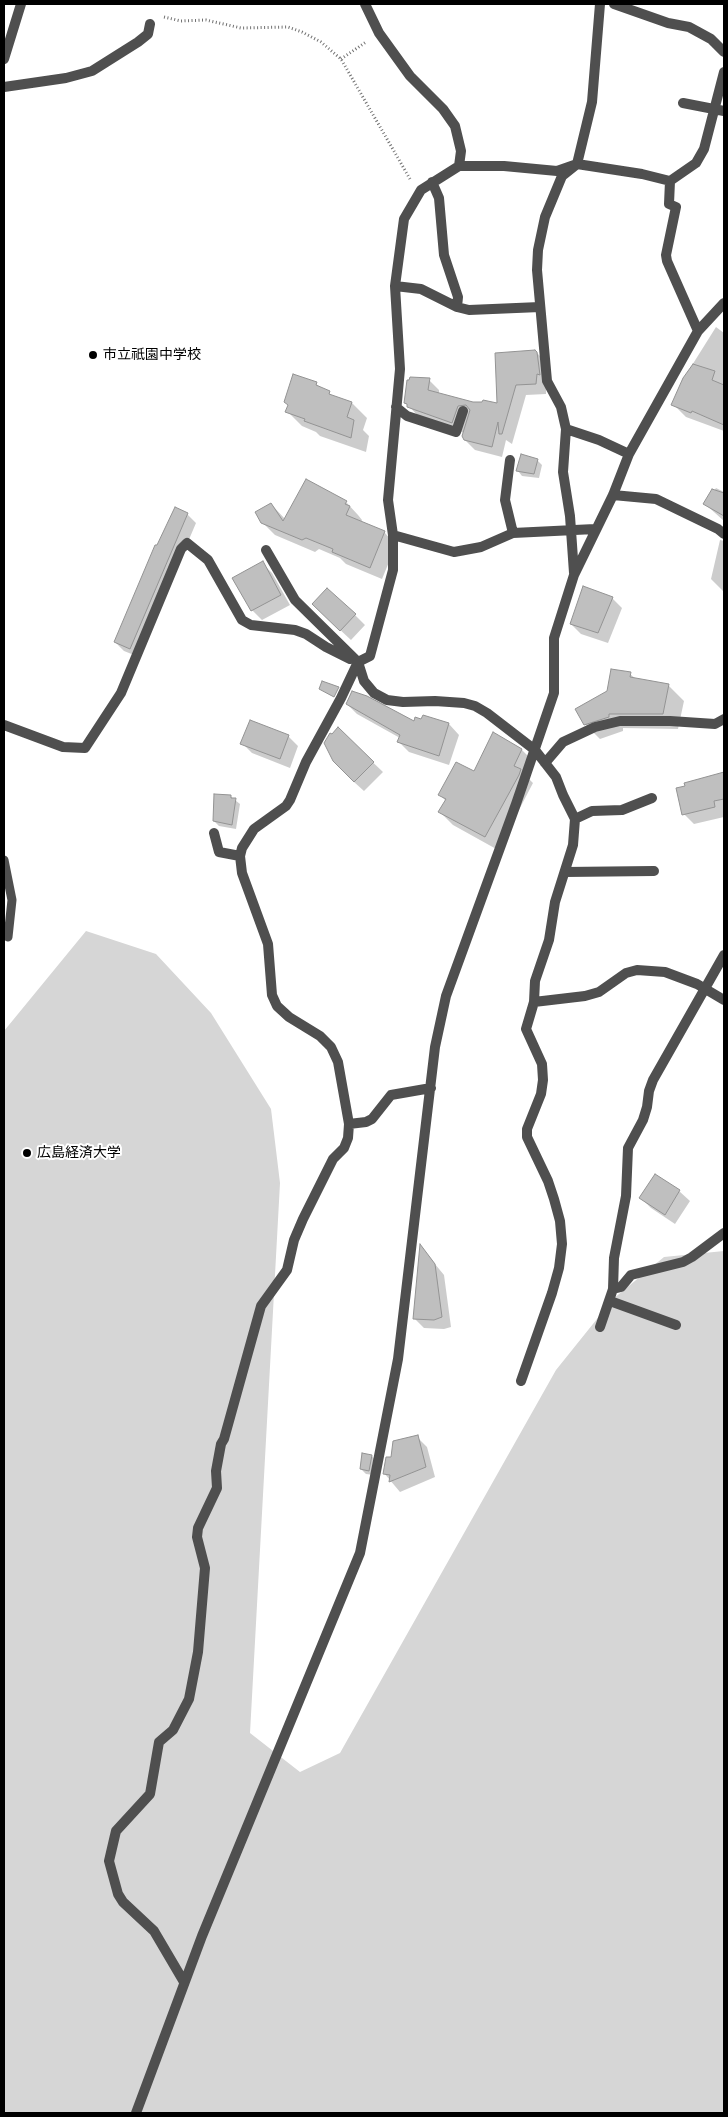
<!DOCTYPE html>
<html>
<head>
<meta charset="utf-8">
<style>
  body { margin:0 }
  #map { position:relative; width:728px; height:2117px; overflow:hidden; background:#fff; font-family:"Alegreya Sans",sans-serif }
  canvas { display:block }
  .frame { position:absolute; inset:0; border:5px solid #000; pointer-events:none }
</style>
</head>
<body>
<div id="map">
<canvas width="728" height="2117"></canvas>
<div class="frame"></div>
</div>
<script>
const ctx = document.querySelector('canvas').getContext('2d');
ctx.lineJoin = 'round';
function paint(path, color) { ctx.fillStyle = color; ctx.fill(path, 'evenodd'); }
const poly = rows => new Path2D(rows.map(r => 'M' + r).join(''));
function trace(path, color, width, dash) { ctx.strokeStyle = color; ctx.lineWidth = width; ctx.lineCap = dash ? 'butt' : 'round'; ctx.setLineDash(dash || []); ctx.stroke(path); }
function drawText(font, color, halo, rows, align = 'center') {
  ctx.font = font + ' "Alegreya Sans","Noto Sans JP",sans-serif'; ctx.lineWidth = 4; ctx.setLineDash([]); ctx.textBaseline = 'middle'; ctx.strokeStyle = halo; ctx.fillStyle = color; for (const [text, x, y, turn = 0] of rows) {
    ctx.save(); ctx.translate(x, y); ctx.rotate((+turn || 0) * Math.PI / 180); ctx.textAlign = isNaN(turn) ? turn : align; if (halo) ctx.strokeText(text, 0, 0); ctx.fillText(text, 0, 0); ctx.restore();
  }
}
paint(poly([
  [86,931,156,954,211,1013,271,1109,280,1183,250,1733,300,1772,340,1753,556,1370,613,1299,664,1257,724,1251,724,2113,4,2113,4,1031]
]), '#d6d6d6');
paint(poly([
  [716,327,724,333,724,431,686,417,673,404,684,378],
  [537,353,547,363,546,394,526,395,512,444,506,440,502,457,475,450,465,440,464,433,418,416,406,403,429,380,439,390,439,394,473,403,499,404],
  [316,384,333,396,352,403,367,418,363,430,369,436,366,452,320,436,316,432,302,426,287,411],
  [537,460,542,465,539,478,522,476,518,471],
  [716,488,724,492,724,521,705,504],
  [346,502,358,515,362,520,361,523,384,532,396,545,382,579,346,564,340,558,319,549,315,552,275,535,262,522,271,504,285,519],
  [187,514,196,523,139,657,124,651,115,642,158,547],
  [720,540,724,541,724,592,711,579],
  [262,563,272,573,290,605,262,620,252,610],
  [612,598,622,608,608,643,581,634,571,624],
  [323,614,355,615,365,625,351,640],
  [630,674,636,679,669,686,684,701,678,729,623,728,623,731,600,739,585,724,608,692],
  [347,704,415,723,422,721,424,716,449,724,459,735,449,765,409,752,399,742,400,738,357,714],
  [338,729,383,772,364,791,354,782,332,735],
  [493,734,522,750,535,763,528,778,533,783,498,850,453,825,440,812,446,801,440,795,475,773],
  [288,736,298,746,290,768,252,753,242,743],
  [724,774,724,817,694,824,684,814,686,784],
  [230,796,240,804,236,829,219,826,214,821],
  [655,1176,679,1191,690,1201,675,1224,651,1208,641,1198],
  [421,1247,444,1275,451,1327,444,1329,424,1328,415,1319],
  [417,1437,427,1447,435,1477,400,1492,384,1473,393,1459],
  [372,1456,376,1461,374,1475,366,1474,361,1469]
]), '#0003');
const building = poly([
  [535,350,537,352,540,375,537,374,536,384,516,385,502,434,499,434,498,422,492,447,464,440,462,436,470,410,466,405,458,406,452,423,407,407,407,404,404,403,407,380,409,380,410,377,430,378,428,390,473,402,482,402,483,400,497,403,495,353,535,350],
  [693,364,715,371,712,380,724,385,724,425,692,411,691,413,671,405,683,378,693,364],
  [293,374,317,382,316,385,330,391,329,394,352,402,347,417,354,420,351,438,304,421,305,419,285,412,288,405,284,402,293,374],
  [521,454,538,459,534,474,516,471,521,454],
  [306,479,347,501,345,504,350,506,346,515,385,531,370,568,332,552,333,549,306,538,302,540,261,523,255,512,271,503,283,521,306,479],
  [712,489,724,493,724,516,703,504,712,489],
  [175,507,188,513,130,649,114,642,155,545,157,545,175,507],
  [263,561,281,595,251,611,232,578,263,561],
  [583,586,613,597,598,633,570,624,583,586],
  [327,588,356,614,340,631,312,604,327,588],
  [611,669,631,672,630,677,669,684,663,714,609,714,609,717,584,725,575,709,607,691,611,669],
  [322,681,339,687,334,697,319,689,322,681],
  [352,691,367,696,414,721,415,717,421,719,423,715,449,723,439,756,397,742,400,735,346,704,352,691],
  [250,720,289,735,280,759,240,744,250,720],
  [338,727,374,762,354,782,333,761,324,743,330,733,332,734,338,727],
  [493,732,522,749,514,766,521,769,519,775,485,837,438,812,446,799,438,795,456,762,474,771,493,732],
  [724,772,724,799,714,801,715,807,682,815,676,788,685,786,684,783,724,772],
  [214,794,231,795,231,798,236,798,232,825,213,821,214,794],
  [655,1174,680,1190,665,1215,639,1198,655,1174],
  [420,1244,435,1264,442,1317,434,1320,413,1319,420,1244],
  [418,1435,426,1467,389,1482,390,1475,383,1474,386,1457,391,1457,393,1441,418,1435],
  [362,1453,372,1455,369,1471,360,1469,362,1453]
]);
paint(building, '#bfbfbf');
trace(building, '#939393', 1);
trace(poly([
  [164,17,181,21,206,20,241,28,288,27,302,32,321,42,341,59,410,179],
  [341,59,366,42]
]), '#717171', 3, [1, 2.5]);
trace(poly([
  [4,860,12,900,8,937]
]), '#4f4f4f', 9);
trace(poly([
  [365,4,379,33,410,76,443,109,455,126,461,151,459,166],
  [614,4,668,23,689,27,711,39,724,52],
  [4,87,66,78,92,71,138,42,148,34,150,24],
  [683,103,724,111],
  [670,181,669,204,676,207,666,255,667,261,698,331],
  [432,182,439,198,444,255,458,297,457,307],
  [395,286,421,289,457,307,469,310,540,307],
  [396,407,407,416,456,432,463,411],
  [566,429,599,440,629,454],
  [510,460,505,500,513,533],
  [613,495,656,499,718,529,724,534],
  [393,535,454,552,481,547,513,533,595,529],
  [266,550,295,600,358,662,364,681,374,693,387,700,403,702,435,701,464,703,475,706,487,713,535,750,556,777,563,795,575,819,573,845,555,902,549,940,535,981,534,1002,526,1029,542,1064,543,1080,541,1094,527,1129,527,1137,548,1181,554,1199,560,1221,562,1244,559,1268,552,1293,521,1381],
  [574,573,570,516,563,472,566,429,561,407,547,381,537,270,538,250,545,217,562,176,577,164,642,174,670,181,696,163,704,149,724,72],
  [4,725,63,747,85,748,121,693,181,549,187,543,208,560,242,620,251,625,295,630,306,634,326,647,350,659],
  [545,763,563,742,595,727,620,721,670,721,715,724,724,719],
  [575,819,592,811,622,810,652,798],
  [214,833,219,852,240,856],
  [565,872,654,871],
  [534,1002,585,996,599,992,626,973,637,970,665,972,697,984,724,1000],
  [349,1124,366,1122,372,1119,391,1095,431,1088],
  [613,1289,621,1287,631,1275,683,1262,692,1257,724,1233],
  [610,1301,676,1325],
  [600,1327,613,1289,614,1258,626,1196,628,1148,643,1120,647,1107,649,1091,653,1080,724,955],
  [184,1982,154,1931,123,1902,118,1894,109,1861,116,1831,150,1794,159,1742,173,1730,189,1699,198,1652,205,1568,197,1537,198,1528,217,1488,216,1471,221,1444,224,1439,261,1306,287,1270,294,1240,303,1219,333,1159,344,1148,348,1138,349,1124,338,1062,331,1047,320,1036,289,1017,277,1006,272,995,268,944,242,873,240,856,242,848,254,829,286,806,290,800,306,762,341,698,358,662,370,656,393,570,393,535,388,500,400,369,395,286,404,219,421,190,459,166,504,166,557,171,577,164,592,102,600,4],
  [136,2113,202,1936,360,1553,398,1359,435,1047,446,996,516,804,554,693,554,638,574,575,613,495,629,454,698,331,724,303]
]), '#4f4f4f', 10);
trace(poly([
  [4,59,21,4]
]), '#4f4f4f', 10);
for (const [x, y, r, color] of [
  [93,355,5,"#000"],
  [27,1153,5,"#000"]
]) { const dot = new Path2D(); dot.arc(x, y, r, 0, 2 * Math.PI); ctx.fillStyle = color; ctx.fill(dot); trace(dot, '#fff', 2); }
drawText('14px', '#000', '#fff', [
  ["市立祇園中学校",103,355],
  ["広島経済大学",37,1153]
], 'left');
</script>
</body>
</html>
